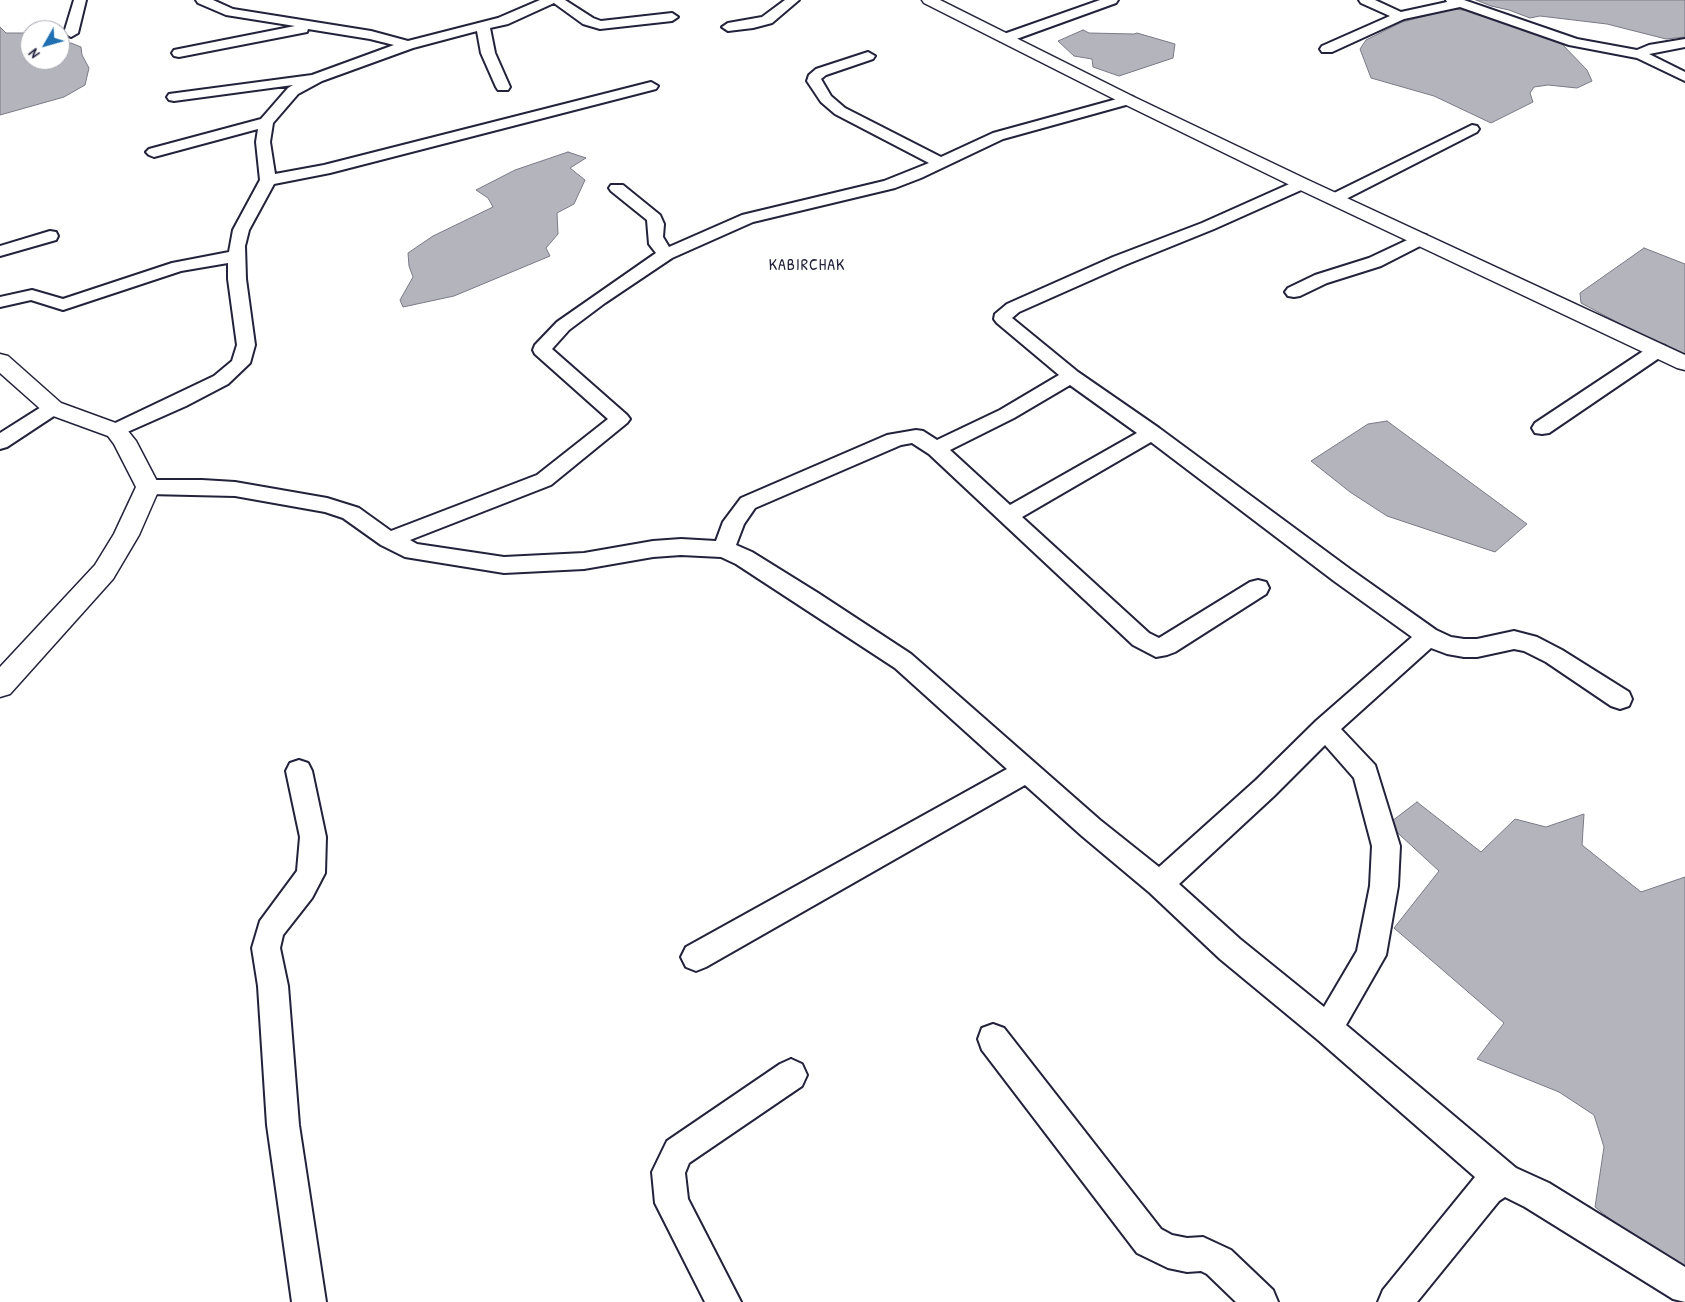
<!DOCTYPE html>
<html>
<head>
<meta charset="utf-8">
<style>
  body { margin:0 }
  #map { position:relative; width:1685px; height:1302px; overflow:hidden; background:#fff; font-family:"Patrick Hand",sans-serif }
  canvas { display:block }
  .north { position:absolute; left:20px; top:20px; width:50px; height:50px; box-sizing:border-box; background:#fff; border:1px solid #a7a7b1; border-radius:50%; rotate:232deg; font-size:14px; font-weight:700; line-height:20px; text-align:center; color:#22223b }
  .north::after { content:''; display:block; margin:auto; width:18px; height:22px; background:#1f6fb2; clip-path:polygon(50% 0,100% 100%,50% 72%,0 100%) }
</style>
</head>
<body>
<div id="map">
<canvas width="1685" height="1302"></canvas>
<div class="north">N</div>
</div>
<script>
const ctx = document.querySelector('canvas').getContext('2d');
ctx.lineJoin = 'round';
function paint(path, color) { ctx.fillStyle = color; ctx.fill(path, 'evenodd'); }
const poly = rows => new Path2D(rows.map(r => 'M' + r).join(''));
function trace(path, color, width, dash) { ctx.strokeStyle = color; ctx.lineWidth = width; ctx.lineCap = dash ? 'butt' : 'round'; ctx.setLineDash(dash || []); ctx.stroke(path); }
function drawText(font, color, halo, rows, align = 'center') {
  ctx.font = font + ' "Patrick Hand",sans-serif'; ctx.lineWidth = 5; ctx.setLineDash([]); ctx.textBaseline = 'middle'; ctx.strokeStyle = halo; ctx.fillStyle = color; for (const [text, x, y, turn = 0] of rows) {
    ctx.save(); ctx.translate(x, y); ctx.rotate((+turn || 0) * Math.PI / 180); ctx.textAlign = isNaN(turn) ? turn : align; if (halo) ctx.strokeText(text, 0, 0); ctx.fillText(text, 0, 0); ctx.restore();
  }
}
const water = poly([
  [1476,0,1685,0,1685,37,1666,39,1607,24,1540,16,1530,18,1509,10,1491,6,1476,0],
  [1453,9,1472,11,1561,43,1587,70,1592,81,1577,88,1548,85,1534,87,1530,93,1533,102,1491,123,1434,96,1371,78,1360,49,1366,40,1402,22,1453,9],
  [0,27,6,33,26,33,25,39,30,42,30,60,60,60,60,43,71,43,81,47,82,55,89,68,85,85,64,97,0,115,0,27],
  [1083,30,1089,33,1134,34,1137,33,1175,44,1173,58,1119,76,1093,67,1092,59,1074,56,1058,41,1083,30],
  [568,152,586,158,570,168,585,180,574,204,557,213,558,234,546,248,550,256,454,296,403,307,400,300,413,277,409,266,408,253,433,236,493,207,488,198,476,190,515,170,568,152],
  [1644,248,1685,264,1685,356,1649,345,1630,329,1581,303,1580,293,1644,248],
  [1387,421,1527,524,1495,552,1387,516,1350,492,1311,461,1368,424,1387,421],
  [1417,802,1481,852,1515,819,1546,827,1584,814,1582,845,1641,892,1685,877,1685,1279,1595,1207,1604,1147,1594,1115,1559,1092,1477,1059,1504,1023,1394,928,1439,871,1388,824,1417,802]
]);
paint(water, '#b4b4bc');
trace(water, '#7a7a88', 1);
const street = poly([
  [74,0,86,0,78,33,71,37,64,33,74,0],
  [196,0,213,0,233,9,371,31,408,41,498,18,540,0,565,0,593,18,601,21,672,13,678,17,672,21,600,29,583,24,554,3,508,24,490,28,495,53,510,87,508,90,498,90,496,87,481,53,477,31,413,48,322,81,298,94,273,123,270,142,275,174,324,165,651,82,658,86,656,89,330,173,274,184,249,230,245,246,246,279,255,345,250,363,228,384,186,406,116,437,109,436,106,431,109,426,214,376,232,361,237,345,228,279,228,263,181,271,63,310,31,300,0,307,0,297,32,290,63,299,172,263,229,252,233,230,260,180,256,142,258,129,154,157,149,155,146,152,149,149,261,119,288,88,293,85,174,101,169,100,167,97,169,94,312,75,394,45,370,39,308,29,307,32,302,33,179,57,174,56,172,53,174,50,179,49,295,26,226,15,198,3,196,0],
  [785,0,799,0,772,23,753,28,728,31,722,27,728,23,762,17,785,0],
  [1100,0,1118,0,1116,3,1011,41,1001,41,999,38,1001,35,1100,0],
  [1359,0,1375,0,1401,12,1447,2,1446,0,1464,0,1577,39,1637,50,1649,45,1685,39,1685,47,1649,54,1685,72,1685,81,1637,58,1569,45,1460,7,1404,19,1332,52,1322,52,1320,49,1322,46,1390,16,1361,3,1359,0],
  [868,52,875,56,873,59,826,75,821,79,831,96,845,108,941,157,993,133,1128,96,1133,97,1135,100,1133,103,1003,139,921,178,895,188,753,222,672,258,605,303,569,330,552,349,627,415,630,419,627,423,551,485,410,540,417,544,504,557,584,553,653,541,681,539,716,541,723,522,741,498,887,435,916,430,923,431,937,440,1000,410,1059,375,997,323,994,319,995,314,1007,304,1113,257,1202,223,1296,181,1308,181,1310,184,1308,187,1214,229,1125,265,1019,312,1012,318,1078,372,1159,428,1350,569,1436,630,1451,637,1464,639,1477,639,1514,631,1537,637,1562,650,1629,692,1632,699,1629,706,1620,709,1611,706,1546,662,1524,651,1514,649,1477,657,1464,657,1447,654,1431,648,1341,729,1375,765,1400,846,1398,886,1386,955,1346,1025,1516,1168,1549,1183,1685,1267,1685,1302,1673,1299,1525,1207,1505,1197,1499,1201,1417,1302,1378,1302,1383,1290,1475,1177,1318,1040,1220,959,1150,893,1082,836,1025,785,706,967,696,971,686,967,681,957,686,947,1007,769,895,668,736,564,721,557,681,555,653,557,584,569,504,573,405,557,381,545,343,518,325,512,235,496,148,494,141,492,138,487,141,482,148,480,202,480,235,482,327,498,359,508,391,531,537,475,608,419,535,354,533,350,535,345,557,322,656,253,649,244,647,220,611,191,609,188,611,185,623,185,660,215,664,224,663,237,669,247,742,215,884,181,929,163,835,114,821,102,807,81,809,75,816,69,868,52],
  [1070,385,1137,433,1010,505,950,450,1014,418,1070,385],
  [1151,442,1334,581,1412,637,1316,721,1256,780,1159,867,1100,820,911,654,818,593,752,552,736,545,744,524,755,508,901,445,912,443,929,454,1133,645,1156,657,1167,655,1175,652,1266,594,1269,588,1266,582,1258,580,1250,582,1159,638,1149,633,1022,517,1151,442],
  [1325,745,1354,778,1372,846,1370,886,1357,951,1324,1007,1240,939,1179,884,1274,796,1325,745],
  [1472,125,1477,126,1479,129,1477,132,1340,202,1334,204,1328,202,1326,199,1328,196,1472,125],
  [50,231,56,232,58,236,56,240,0,256,0,246,50,231],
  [1420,234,1426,235,1428,239,1426,243,1381,266,1327,283,1300,296,1294,297,1288,296,1285,292,1288,288,1315,275,1369,258,1420,234],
  [1658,344,1665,346,1667,350,1665,354,1549,433,1542,434,1535,433,1532,428,1535,423,1651,346,1658,344],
  [53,402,60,404,63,408,60,412,7,447,0,449,0,433,46,404,53,402],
  [299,760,308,763,312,771,326,837,325,873,312,898,283,935,280,948,288,986,299,1125,326,1302,292,1302,267,1125,258,986,252,948,260,921,297,871,300,837,286,771,290,763,299,760],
  [993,1024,1004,1028,1161,1229,1172,1235,1187,1238,1203,1237,1231,1250,1273,1290,1278,1302,1236,1302,1207,1274,1201,1271,1187,1272,1168,1268,1137,1253,982,1050,978,1039,982,1028,993,1024],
  [791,1059,802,1064,807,1075,802,1086,689,1163,685,1173,688,1199,741,1302,705,1302,655,1203,652,1172,667,1141,780,1064,791,1059]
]);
const secondary = poly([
  [0,354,8,356,61,403,124,426,136,441,160,487,139,535,113,579,10,694,0,697,0,667,95,565,114,534,136,487,114,444,108,436,45,413,0,373,0,354]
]);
const primary = poly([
  [922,0,940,0,1134,97,1308,180,1685,355,1685,370,1677,368,1296,188,1122,103,924,3,922,0]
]);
trace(street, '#22223b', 4);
trace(secondary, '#22223b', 3);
trace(primary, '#22223b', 3);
paint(street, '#fff');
paint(secondary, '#fff');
paint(primary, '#fff');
ctx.letterSpacing = '1px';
drawText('16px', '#22223b', '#fff', [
  ["KABIRCHAK",807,266]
]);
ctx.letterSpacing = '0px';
</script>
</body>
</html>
